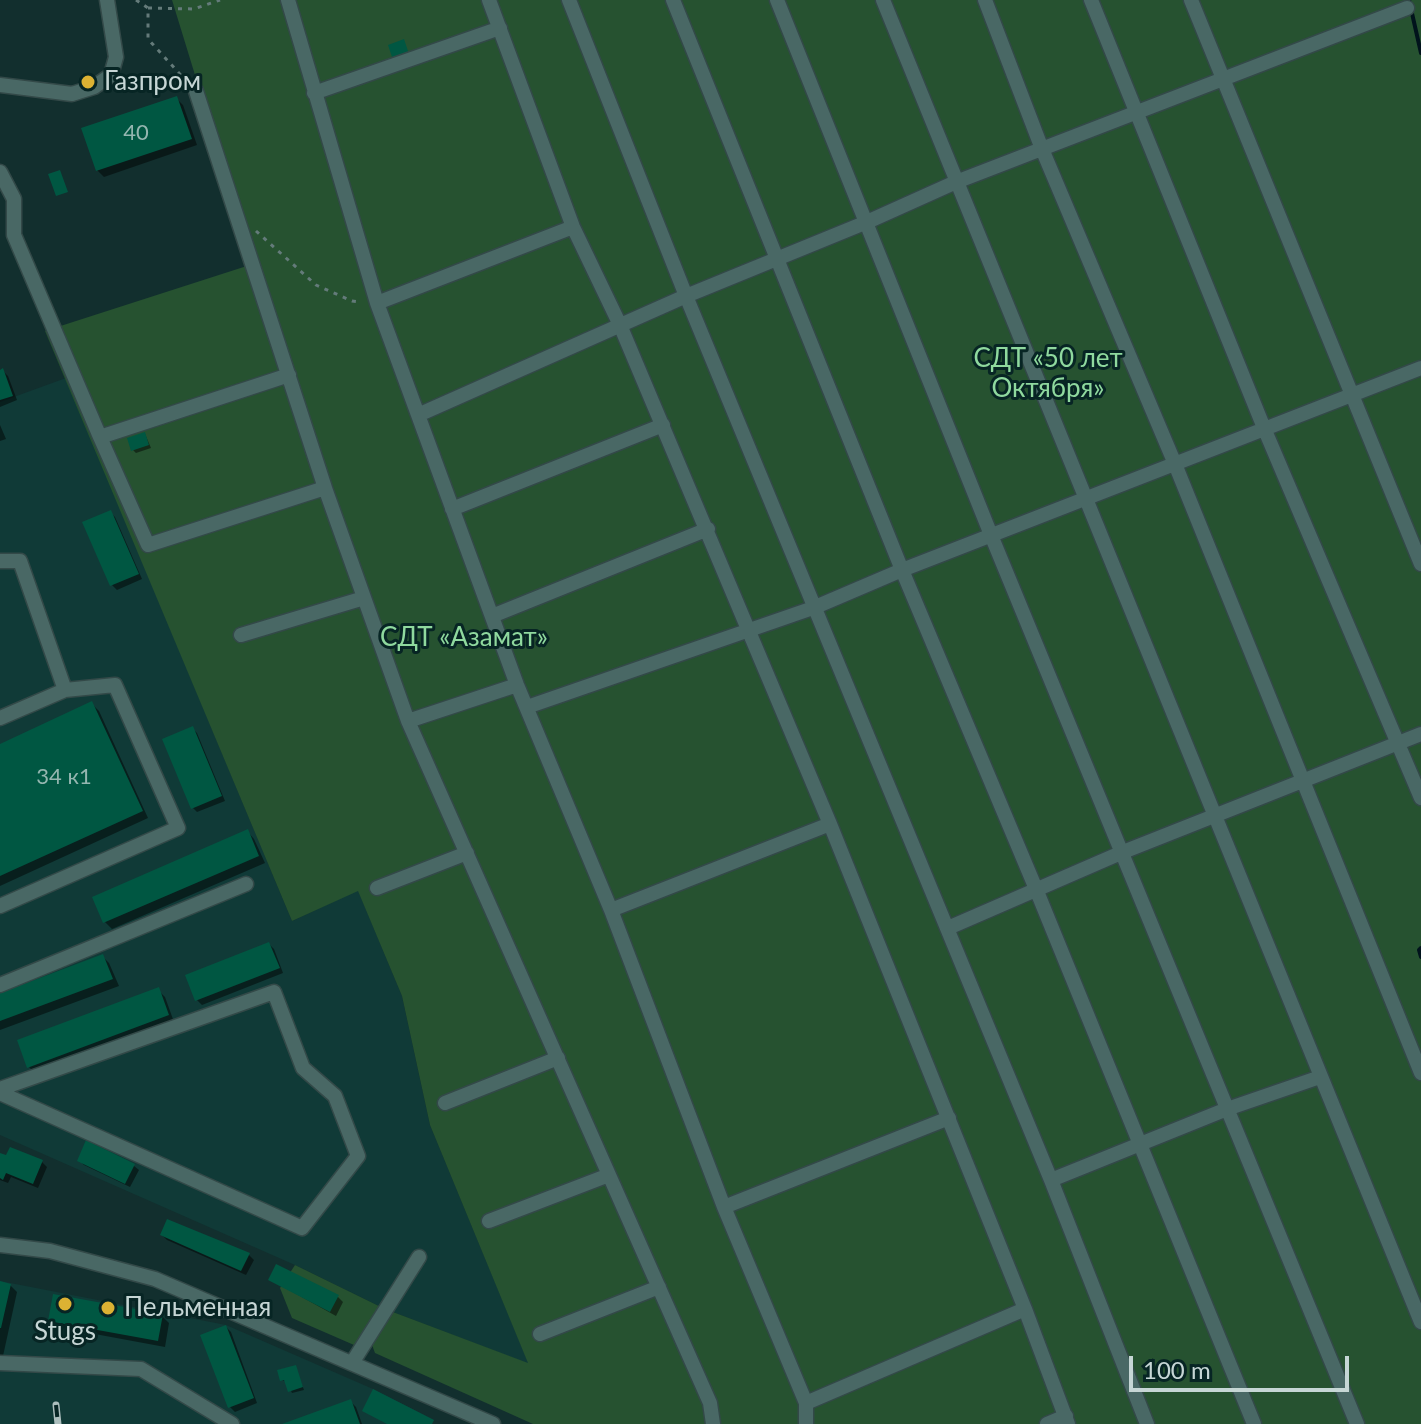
<!DOCTYPE html>
<html>
<head>
<meta charset="utf-8">
<style>
  body { margin:0 }
  #map { position:relative; width:1421px; height:1424px; overflow:hidden; background:#122f2e; font-family:Lato,sans-serif }
  canvas { display:block }
  .scale { position:absolute; left:1129px; top:1356px; width:220px; height:36px; box-sizing:border-box; border:4px solid #c6d6d5; border-top:0; padding-left:10px; font-size:24px; line-height:28px; white-space:nowrap; color:#c6d6d5; -webkit-text-stroke:6px #072524; paint-order:stroke }
</style>
</head>
<body>
<div id="map">
<canvas width="1421" height="1424"></canvas>
<div class="scale">100 m</div>
</div>
<script>
const ctx = document.querySelector('canvas').getContext('2d');
ctx.lineJoin = 'round';
function paint(path, color) { ctx.fillStyle = color; ctx.fill(path, 'evenodd'); }
const poly = rows => new Path2D(rows.map(r => 'M' + r).join(''));
function trace(path, color, width, dash) { ctx.strokeStyle = color; ctx.lineWidth = width; ctx.lineCap = dash ? 'butt' : 'round'; ctx.setLineDash(dash || []); ctx.stroke(path); }
function drawText(font, color, halo, rows, align = 'center') {
  ctx.font = font + ' Lato,sans-serif'; ctx.lineWidth = 6; ctx.setLineDash([]); ctx.textBaseline = 'middle'; ctx.strokeStyle = halo; ctx.fillStyle = color; for (const [text, x, y, turn = 0] of rows) {
    ctx.save(); ctx.translate(x, y); ctx.rotate((+turn || 0) * Math.PI / 180); ctx.textAlign = isNaN(turn) ? turn : align; if (halo) ctx.strokeText(text, 0, 0); ctx.fillText(text, 0, 0); ctx.restore();
  }
}
paint(poly([
  [66,378,292,921,358,890,402,996,430,1125,529,1364,385,1309,295,1265,0,1135,0,402],
  [0,1281,226,1325,373,1389,434,1420,432,1424,0,1424]
]), '#103a37');
paint(poly([
  [172,0,1421,0,1421,1424,533,1424,375,1353,368,1334,354,1345,292,1318,280,1288,295,1265,385,1309,528,1363,430,1125,402,996,358,891,292,921,45,331,253,264]
]), '#265230');
paint(poly([
  [176,98,183,105,197,145,104,177,97,170],
  [3,371,8,376,17,400,0,407,0,372],
  [0,425,6,439,0,441],
  [145,434,151,448,136,453,133,450],
  [110,512,115,517,142,579,117,590,112,585],
  [92,704,99,711,148,818,0,886,0,746],
  [192,728,197,733,225,801,197,812,193,808],
  [248,832,254,839,265,863,112,929,105,922,94,898],
  [269,944,274,949,283,973,202,1005,197,1000],
  [102,956,109,963,119,986,0,1030,0,995],
  [158,990,165,997,174,1022,36,1074,29,1067],
  [87,1143,134,1166,139,1170,130,1187,84,1165,79,1160],
  [0,1155,42,1162,47,1167,38,1188,11,1177,8,1183,0,1180],
  [168,1222,249,1255,254,1260,246,1275,167,1240,162,1235],
  [271,1280,338,1297,343,1302,336,1316],
  [0,1284,10,1285,17,1292,3,1356,0,1355],
  [162,1316,169,1323,165,1347,57,1327,50,1320],
  [226,1327,231,1332,257,1403,235,1412,230,1407],
  [295,1367,304,1390,292,1393,287,1382,282,1380],
  [351,1402,356,1407,362,1424,287,1424]
]), '#0007');
trace(poly([
  [1409,0,1421,53],
  [1421,948,1419,950,1421,957]
]), '#01131c', 4);
paint(poly([
  [404,39,409,54,393,60,388,45],
  [177,96,192,139,96,171,81,128],
  [60,170,68,192,56,196,48,174],
  [3,368,13,396,0,400,0,370],
  [145,432,149,445,131,451,127,438],
  [111,510,139,574,110,586,82,522],
  [92,701,143,811,0,876,0,744],
  [193,726,222,796,191,809,162,739],
  [248,829,259,856,103,923,92,897],
  [269,942,280,968,195,1001,185,975],
  [103,954,113,979,0,1021,0,993],
  [159,987,169,1015,27,1068,17,1040],
  [86,1140,135,1164,125,1184,77,1161],
  [10,1147,43,1160,33,1184,6,1173,3,1180,0,1178,0,1153,6,1155],
  [167,1219,250,1253,241,1271,160,1235],
  [276,1264,339,1295,330,1312,268,1280],
  [0,1281,11,1284,1,1328,0,1328],
  [53,1294,163,1314,158,1341,48,1321],
  [226,1325,254,1398,228,1408,200,1335],
  [296,1365,303,1387,288,1392,284,1380,280,1381,277,1370],
  [373,1389,434,1420,432,1424,387,1424,362,1411],
  [351,1399,360,1424,282,1424]
]), '#005742');
const minor = poly([
  [288,0,377,303,517,685,611,910,724,1207,806,1403],
  [489,0,573,227,620,325,830,824,1025,1309,1068,1424],
  [569,0,686,296,1051,1180,1147,1424],
  [673,0,902,570,1036,889,1254,1424],
  [777,0,991,535,1357,1424],
  [883,0,1421,1322],
  [985,0,1042,149,1175,464,1421,1073],
  [1091,0,1264,428,1421,798],
  [1191,0,1421,564],
  [0,85,72,94,94,87,111,75,116,57,107,0],
  [196,91,325,488,408,721,710,1403,713,1424],
  [314,93,500,28],
  [0,172,14,199,14,235,100,437],
  [377,303,573,227],
  [289,375,100,437,148,545,325,488],
  [418,415,686,296,867,222,956,182,1407,8],
  [452,509,663,425],
  [0,561,20,561,65,690,0,718],
  [492,616,708,529],
  [241,635,364,598],
  [527,707,813,608,902,570,1421,368],
  [408,721,517,685],
  [377,888,467,853],
  [0,906,178,828,115,685,65,690],
  [611,910,830,824],
  [948,928,1123,852,1421,734],
  [0,985,246,884],
  [0,1089,274,992,303,1068,335,1096,358,1156,302,1228,0,1093],
  [445,1103,558,1058],
  [1051,1180,1227,1109,1320,1077],
  [724,1207,949,1118],
  [489,1221,609,1175],
  [0,1245,50,1251,155,1279,493,1424],
  [540,1334,659,1287],
  [0,1363,141,1369,232,1424],
  [352,1363,419,1257],
  [806,1424,806,1403,1025,1309],
  [1047,1424,1066,1416]
]);
trace(minor, '#334948', 17);
trace(poly([
  [136,0,148,8,148,39,188,83],
  [148,8,194,9,220,0],
  [256,231,316,285,352,301,361,302]
]), '#647b7a', 3, [4, 6]);
trace(minor, '#496865', 14);
const rail = poly([
  [56,1405,58,1424]
]);
trace(rail, '#acbebd', 7);
trace(rail, '#072524', 4, [12]);
for (const [x, y, r, color] of [
  [88,82,8,"#dcb233"],
  [65,1304,8,"#dcb233"],
  [108,1308,8,"#dcb233"]
]) { const dot = new Path2D(); dot.arc(x, y, r, 0, 2 * Math.PI); ctx.fillStyle = color; ctx.fill(dot); trace(dot, '#072524', 3); }
drawText('22px', '#94b6b0', null, [
  ["40",136,133],
  ["34 к1",64,777]
]);
drawText('26px', '#c6d6d5', '#072524', [
  ["Газпром",104,82],
  ["Пельменная",124,1308],
  ["Stugs",65,1332,"center"]
], 'left');
drawText('26px', '#8fd99e', '#072524', [
  ["СДТ «50 лет",1048,359],
  ["Октября»",1048,389],
  ["СДТ «Азамат»",464,638]
]);
</script>
</body>
</html>
